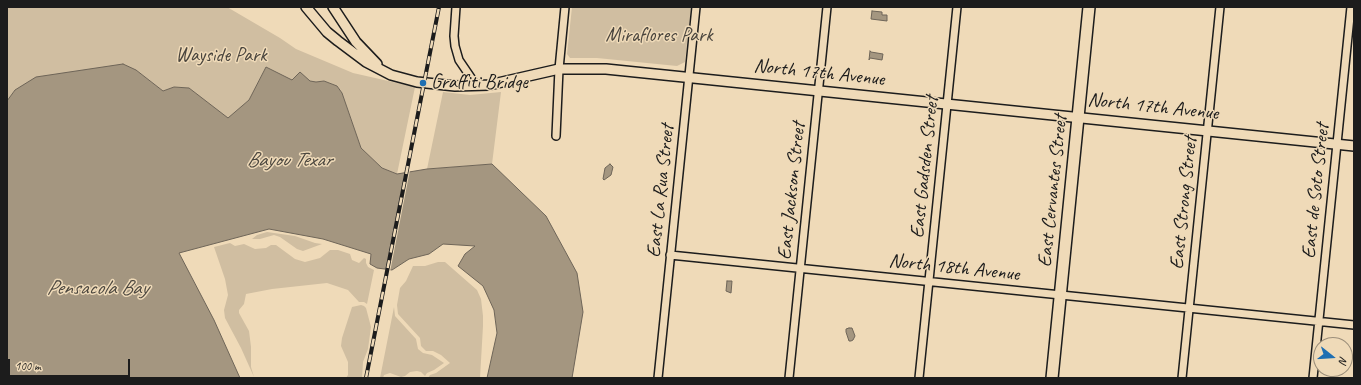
<!DOCTYPE html>
<html>
<head>
<meta charset="utf-8">
<style>
  body { margin:0 }
  #map { position:relative; width:1361px; height:385px; overflow:hidden; background:#efdab8; font-family:Caveat,sans-serif }
  canvas { display:block }
  .frame { position:absolute; inset:0; border:8px solid #1c1c1c; pointer-events:none }
  .north { position:absolute; left:1313px; top:337px; width:40px; height:40px; box-sizing:border-box; background:#efdab8; border:1px solid #9b8e7a; border-radius:50%; rotate:107deg; font-size:11px; font-weight:700; line-height:16px; text-align:center; color:#1c1c1c }
  .north::after { content:''; display:block; margin:auto; width:14px; height:18px; background:#1f6fb2; clip-path:polygon(50% 0,100% 100%,50% 72%,0 100%) }
  .scale { position:absolute; left:8px; top:359px; width:122px; height:18px; box-sizing:border-box; border:2px solid #1c1c1c; border-top:0; padding-left:5px; font-size:12px; line-height:14px; white-space:nowrap; color:#1c1c1c; -webkit-text-stroke:3px #efdab8; paint-order:stroke }
</style>
</head>
<body>
<div id="map">
<canvas width="1361" height="385"></canvas>
<div class="frame"></div>
<div class="north">N</div>
<div class="scale">100 m</div>
</div>
<script>
const ctx = document.querySelector('canvas').getContext('2d');
ctx.lineJoin = 'round';
function paint(path, color) { ctx.fillStyle = color; ctx.fill(path, 'evenodd'); }
const poly = rows => new Path2D(rows.map(r => 'M' + r).join(''));
function trace(path, color, width, dash) { ctx.strokeStyle = color; ctx.lineWidth = width; ctx.lineCap = dash ? 'butt' : 'round'; ctx.setLineDash(dash || []); ctx.stroke(path); }
function drawText(font, color, halo, rows, align = 'center') {
  ctx.font = font + ' Caveat,sans-serif'; ctx.lineWidth = 3; ctx.setLineDash([]); ctx.textBaseline = 'middle'; ctx.strokeStyle = halo; ctx.fillStyle = color; for (const [text, x, y, turn = 0] of rows) {
    ctx.save(); ctx.translate(x, y); ctx.rotate((+turn || 0) * Math.PI / 180); ctx.textAlign = isNaN(turn) ? turn : align; if (halo) ctx.strokeText(text, 0, 0); ctx.fillText(text, 0, 0); ctx.restore();
  }
}
paint(poly([
  [7,7,227,7,280,38,296,49,353,73,415,87,397,174,382,168,361,148,342,93,337,86,324,81,316,82,292,81,266,67,249,100,228,119,189,88,174,87,163,91,136,70,15,90,7,101],
  [572,7,691,7,685,62,677,66,597,58,570,58,567,54],
  [443,92,470,95,501,92,492,164,427,169],
  [267,232,295,236,315,243,322,244,303,251,297,249,280,237,274,235,260,239,252,239,257,235],
  [230,243,235,246,244,244,255,249,266,248,271,245,276,245,295,259,305,262,320,258,330,250,338,250,350,254,352,260,359,263,364,258,366,259,366,263,368,267,374,270,367,304,364,302,359,302,348,290,327,283,272,289,246,294,244,304,239,310,239,313,249,331,251,347,251,367,254,377,241,348,225,318,224,310,228,295,225,279,214,247],
  [438,262,445,262,477,290,481,299,483,316,483,326,480,378,428,378,430,375,436,373,450,363,441,355,433,351,426,351,421,346,420,338,398,314,397,305,400,288,406,281,413,266,425,266],
  [361,305,364,306,366,308,371,327,368,349,363,362,362,378,346,378,348,375,348,362,341,346,342,338,352,307],
  [394,307,395,316,416,339,418,349,423,353,432,355,444,363,434,370,427,373,425,376,421,372,417,371,410,372,405,376,401,377,390,373,384,375,383,378,380,378]
]), '#d0bea1');
const water = poly([
  [872,11,882,12,882,15,887,15,887,21,871,19,872,11],
  [870,51,871,52,883,54,882,60,870,58,869,60,870,51],
  [123,64,136,70,163,91,174,87,189,88,228,118,249,100,266,67,292,80,300,72,310,81,316,82,324,81,337,86,342,93,361,148,382,168,397,174,427,169,492,164,546,216,577,273,583,312,572,378,487,378,497,333,494,310,483,286,458,266,465,254,475,246,443,244,429,254,409,259,392,270,377,268,370,264,371,254,323,239,269,229,179,253,214,320,240,378,7,378,7,101,15,90,36,77,123,64],
  [610,164,613,167,611,175,604,180,603,179,605,168,610,164],
  [727,281,732,281,731,293,726,291,727,281],
  [849,328,852,328,855,336,853,340,851,341,849,341,846,332,846,329,849,328]
]);
paint(water, '#a49680');
trace(water, '#6e6558', 1);
paint(poly([
  [410,170,390,272,386,271,405,171]
]), '#efdab8');
const minor = poly([
  [456,7,454,36,455,46,459,60,476,85],
  [556,136,559,69,565,7],
  [670,255,1354,325],
  [658,378,696,7],
  [789,378,827,7],
  [919,378,957,7],
  [1182,378,1220,7],
  [1313,378,1351,7]
]);
const tertiary = poly([
  [306,7,327,32,338,41,366,62,391,75,417,82,455,86,489,85,559,69,606,69,1354,146],
  [333,7,356,42,377,64]
]);
const primary = poly([
  [1052,378,1089,7]
]);
trace(minor, '#1c1c1c', 10);
trace(tertiary, '#1c1c1c', 12);
trace(primary, '#1c1c1c', 14);
trace(minor, '#efdab8', 7);
trace(tertiary, '#efdab8', 9);
trace(primary, '#efdab8', 11);
const rail = poly([
  [366,378,439,7]
]);
trace(rail, '#1c1c1c', 4);
trace(rail, '#efdab8', 2.5, [8]);
for (const [x, y, r, color] of [
  [423,83,4,"#1f6fb2"]
]) { const dot = new Path2D(); dot.arc(x, y, r, 0, 2 * Math.PI); ctx.fillStyle = color; ctx.fill(dot); trace(dot, '#efdab8', 1.5); }
drawText('20px', '#49443d', '#efdab8', [
  ["Miraflores Park",659,36],
  ["Wayside Park",221,56]
]);
drawText('20px', '#1c1c1c', '#efdab8', [
  ["North 17th Avenue",819,73,6],
  ["North 17th Avenue",1153,107,6],
  ["East Gadsden Street",925,167,-84],
  ["East La Rua Street",661,191,-84],
  ["East Jackson Street",792,191,-84],
  ["East Cervantes Street",1053,191,-84],
  ["East de Soto Street",1316,191,-84],
  ["East Strong Street",1184,203,-84],
  ["North 18th Avenue",954,268,6]
]);
drawText('20px', '#1c1c1c', '#efdab8', [
  ["Graffiti Bridge",431,83]
], 'left');
drawText('italic 21px', '#4c473f', '#efdab8', [
  ["Bayou Texar",289,160],
  ["Pensacola Bay",97,288]
]);
</script>
</body>
</html>
